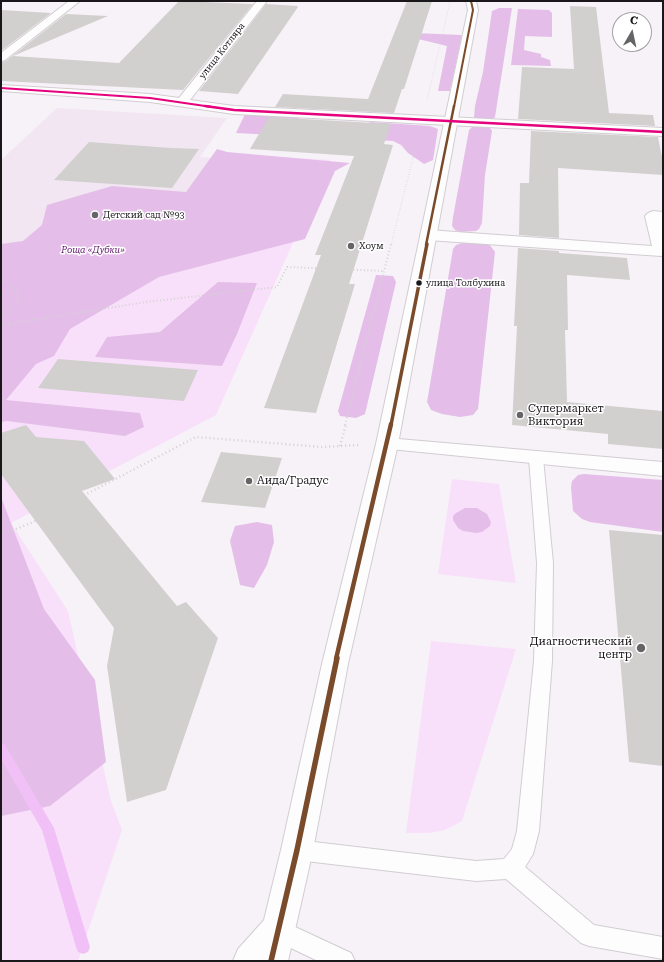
<!DOCTYPE html>
<html>
<head>
<meta charset="utf-8">
<style>
  body { margin:0 }
  #map { position:relative; width:664px; height:962px; overflow:hidden; background:#f7f2f7; font-family:"Roboto Serif",serif }
  canvas { display:block }
  .frame { position:absolute; inset:0; border:2px solid #1a171b; pointer-events:none }
  .north { position:absolute; left:612px; top:12px; width:40px; height:40px; box-sizing:border-box; background:#fff; border:1px solid #a3a2a4; border-radius:50%; rotate:9deg; font-size:11px; font-weight:700; line-height:16px; text-align:center; color:#1a171b }
  .north::after { content:''; display:block; margin:auto; width:14px; height:18px; background:#676468; clip-path:polygon(50% 0,100% 100%,50% 72%,0 100%) }
</style>
</head>
<body>
<div id="map">
<canvas width="664" height="962"></canvas>
<div class="frame"></div>
<div class="north">С</div>
</div>
<script>
const ctx = document.querySelector('canvas').getContext('2d');
ctx.lineJoin = 'round';
function paint(path, color) { ctx.fillStyle = color; ctx.fill(path, 'evenodd'); }
const poly = rows => new Path2D(rows.map(r => 'M' + r).join(''));
function trace(path, color, width, dash) { ctx.strokeStyle = color; ctx.lineWidth = width; ctx.lineCap = dash ? 'butt' : 'round'; ctx.setLineDash(dash || []); ctx.stroke(path); }
function drawText(font, color, halo, rows, align = 'center') {
  ctx.font = font + ' "Roboto Serif",serif'; ctx.lineWidth = 3; ctx.setLineDash([]); ctx.textBaseline = 'middle'; ctx.strokeStyle = halo; ctx.fillStyle = color; for (const [text, x, y, turn = 0] of rows) {
    ctx.save(); ctx.translate(x, y); ctx.rotate((+turn || 0) * Math.PI / 180); ctx.textAlign = isNaN(turn) ? turn : align; if (halo) ctx.strokeText(text, 0, 0); ctx.fillText(text, 0, 0); ctx.restore();
  }
}
paint(poly([
  [57,108,227,118,200,157,226,159,138,289,25,282,1,270,1,160]
]), '#f1e6f1');
paint(poly([
  [231,154,330,160,216,415,11,523,68,611,111,801,122,830,78,961,1,961,1,270,25,282,138,289],
  [452,479,499,484,516,583,438,574],
  [431,641,516,649,462,821,445,830,429,833,406,833]
]), '#f8e0fb');
paint(poly([
  [499,8,512,8,495,117,492,120,475,119,474,117,475,106,483,72,492,11],
  [518,9,549,10,552,13,552,37,525,36,524,50,541,54,541,57,550,60,551,66,511,65],
  [414,33,462,35,450,91,438,91,447,46,418,39],
  [245,114,298,116,302,125,363,125,371,122,430,126,438,129,433,160,424,164,408,153,401,145,393,141,236,133],
  [475,126,490,128,492,131,485,175,482,223,479,229,476,231,461,232,455,230,452,226,453,217,469,130,472,127],
  [217,149,227,152,350,163,335,171,305,239,159,277,70,329,54,356,36,364,6,400,140,413,144,427,125,436,7,421,1,422,1,244,23,241,42,225,47,205,112,186,186,192],
  [462,243,489,244,495,252,478,409,473,415,460,417,442,414,431,410,427,402,453,249,456,245],
  [376,275,393,276,396,282,365,414,356,418,340,416,338,411],
  [218,282,257,283,237,334,222,366,95,357,107,337,160,332],
  [584,474,663,480,663,532,590,522,582,519,573,511,571,487,572,481,578,475],
  [1,497,44,609,95,680,106,762,50,806,1,816],
  [465,508,477,508,487,514,491,522,490,526,482,532,476,533,463,531,458,528,453,520,453,516,456,513],
  [257,522,272,525,274,542,267,565,254,588,240,585,230,541,235,526]
]), '#e4bee9');
paint(poly([
  [1,743,5,745,54,828,90,947,88,952,83,954,78,952,76,947,42,830,1,759,1,743]
]), '#f0c0f6');
paint(poly([
  [179,1,253,4,183,90,1,81,1,62,6,61,66,14,108,16,13,56,119,63],
  [407,1,432,1,404,89,402,89,394,113,275,107,283,94,368,99],
  [266,4,298,6,297,7,298,7,238,94,199,91],
  [570,6,596,7,609,113,653,115,655,126,518,119,522,67,574,69],
  [1,10,51,13,1,51],
  [269,117,391,124,384,144,393,145,349,284,355,284,316,413,264,408,321,255,315,255,354,156,250,149],
  [531,131,658,137,663,162,663,175,558,168,559,238,519,235,520,183,529,183],
  [89,142,171,148,199,149,172,188,54,180],
  [518,248,559,251,559,253,627,258,630,280,567,275,568,330,565,330,567,402,663,411,663,449,608,444,608,434,512,425,517,326,514,326],
  [58,359,198,370,184,401,38,388],
  [26,425,36,437,84,441,115,479,82,491,177,606,186,602,218,638,166,790,127,802,107,666,114,628,1,474,1,433],
  [221,452,282,458,265,508,201,502],
  [609,530,663,535,663,766,629,762]
]), '#d2d0cf');
const lane = poly([
  [536,454,541,455,543,458,553,563,552,661,539,831,533,854,525,867,594,925,663,937,663,959,589,946,581,943,506,879,476,881,297,860,289,857,286,850,289,843,297,840,476,861,504,859,512,849,517,831,534,661,537,563,529,458,531,455,536,454],
  [278,919,351,953,355,961,318,961,270,938,266,930,270,922,278,919]
]);
const street = poly([
  [69,1,80,1,5,60,1,61,1,53,69,1],
  [257,1,267,1,190,100,234,106,663,128,663,136,234,114,150,102,1,91,1,85,150,94,179,98,257,1],
  [653,211,663,212,663,255,661,256,428,240,423,238,420,235,423,232,428,230,652,246,645,216,648,213,653,211],
  [387,438,663,462,663,476,380,448,376,444,380,440,387,438]
]);
const secondary = poly([
  [466,1,476,1,478,10,398,444,348,664,313,850,288,961,233,961,238,949,264,920,281,850,322,664,376,444,468,10,466,1]
]);
trace(lane, '#d1cdd2', 2);
trace(street, '#d1cdd2', 2);
trace(secondary, '#d1cdd2', 2);
trace(poly([
  [427,100,450,2]
]), '#d3d2d3', 1, [0.5, 1.5]);
trace(poly([
  [391,245,418,138]
]), '#d3d2d3', 1.5, [0.5, 2]);
trace(poly([
  [1,278,18,292,18,303,1,316],
  [1,325,146,302,277,287,287,267,384,271],
  [345,425,391,244]
]), '#d3d2d3', 2, [1, 2.5]);
trace(poly([
  [340,446,346,424],
  [1,535,31,523,196,437,322,447,360,445]
]), '#d3d2d3', 2.5, [1, 3]);
paint(lane, '#fefdfe');
paint(street, '#fefdfe');
paint(secondary, '#fefdfe');
trace(poly([
  [454,107,473,10,471,1]
]), '#7a4b2a', 2);
trace(poly([
  [426,245,454,106]
]), '#7a4b2a', 2.5);
trace(poly([
  [391,425,427,244]
]), '#7a4b2a', 3.5);
trace(poly([
  [336,659,391,424]
]), '#7a4b2a', 4.5);
trace(poly([
  [271,961,297,850,337,658]
]), '#7a4b2a', 5.5);
trace(poly([
  [1,88,150,98,212,107]
]), '#e5007d', 2);
trace(poly([
  [205,106,234,110,663,132]
]), '#e5007d', 2.5);
for (const [x, y, r, color] of [
  [95,215,4,"#676468"],
  [351,246,4,"#676468"],
  [419,283,3.5,"#1a171b"],
  [520,415,4,"#676468"],
  [249,481,4,"#676468"],
  [641,648,5,"#676468"]
]) { const dot = new Path2D(); dot.arc(x, y, r, 0, 2 * Math.PI); ctx.fillStyle = color; ctx.fill(dot); trace(dot, '#fff', 1.5); }
drawText('9px', '#1a171b', '#fff', [
  ["улица Котляра",222,51,-52]
]);
drawText('9px', '#1a171b', '#fff', [
  ["Детский сад №93",103,215],
  ["Хоум",359,246]
], 'left');
drawText('italic 9px', '#5e0e69', '#fff', [
  ["Роща «Дубки»",93,250]
]);
drawText('9px', '#1a171b', '#fff', [
  ["улица Толбухина",426,283]
], 'left');
drawText('11px', '#1a171b', '#fff', [
  ["Супермаркет",528,409],
  ["Виктория",528,422],
  ["Аида/Градус",257,481],
  ["Диагностический",632,642,"right"],
  ["центр",632,655,"right"]
], 'left');
</script>
</body>
</html>
